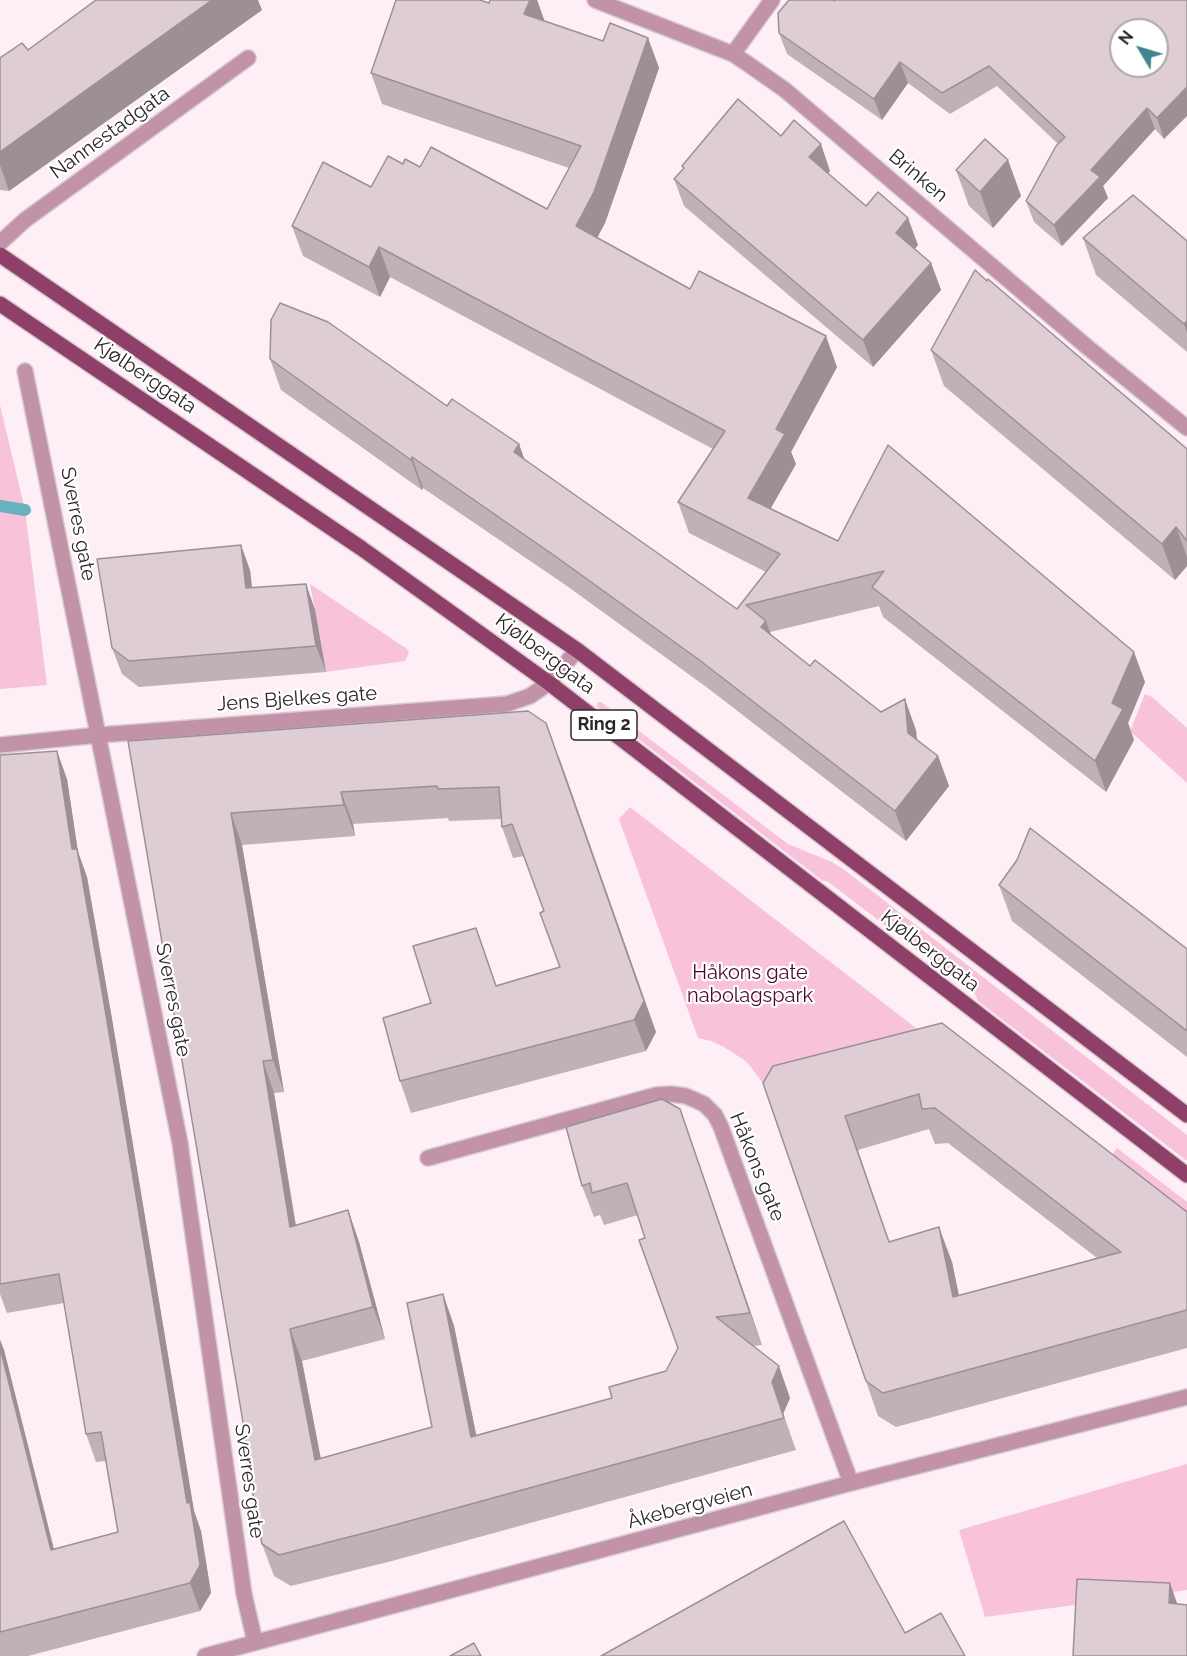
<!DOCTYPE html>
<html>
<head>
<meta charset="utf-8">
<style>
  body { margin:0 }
  #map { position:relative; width:1187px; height:1656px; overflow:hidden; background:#fdeff5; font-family:Raleway,sans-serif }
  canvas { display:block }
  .north { position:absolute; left:1109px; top:18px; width:60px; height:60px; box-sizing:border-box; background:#fff; border:2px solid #aba8a9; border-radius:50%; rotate:308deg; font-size:16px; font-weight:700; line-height:24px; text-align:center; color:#2d2629 }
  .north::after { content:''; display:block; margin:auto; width:21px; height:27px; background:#408691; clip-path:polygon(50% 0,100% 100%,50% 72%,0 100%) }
</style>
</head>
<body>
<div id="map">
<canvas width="1187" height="1656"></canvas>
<div class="north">N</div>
</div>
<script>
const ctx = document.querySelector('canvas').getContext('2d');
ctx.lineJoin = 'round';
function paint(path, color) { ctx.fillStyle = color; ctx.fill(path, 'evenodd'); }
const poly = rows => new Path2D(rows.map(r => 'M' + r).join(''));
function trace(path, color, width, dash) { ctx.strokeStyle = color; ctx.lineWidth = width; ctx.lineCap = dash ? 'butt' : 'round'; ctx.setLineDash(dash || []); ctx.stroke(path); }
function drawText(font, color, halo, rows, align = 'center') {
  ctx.font = font + ' Raleway,sans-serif'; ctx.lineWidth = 4.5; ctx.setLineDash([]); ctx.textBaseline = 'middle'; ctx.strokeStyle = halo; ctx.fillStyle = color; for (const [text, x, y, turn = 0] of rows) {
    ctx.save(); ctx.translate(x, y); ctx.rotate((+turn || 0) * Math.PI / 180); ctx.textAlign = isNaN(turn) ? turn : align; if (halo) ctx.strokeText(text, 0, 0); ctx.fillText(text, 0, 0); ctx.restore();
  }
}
paint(poly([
  [0,405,25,510,47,685,0,689],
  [310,584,407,649,409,653,405,661,326,672],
  [1145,694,1152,697,1187,728,1187,783,1130,731],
  [598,702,601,702,788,844,832,862,846,871,1187,1135,1187,1161,978,1001,975,994,827,881,823,881,597,707],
  [630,807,934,1042,767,1089,747,1062,724,1047,711,1041,698,1038,619,819],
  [1117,1148,1187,1202,1187,1217,1111,1156],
  [1187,1464,1187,1590,985,1617,959,1530]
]), '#f9c2db');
trace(poly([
  [0,506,25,510]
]), '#66b3bf', 12);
const minor = poly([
  [595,0,733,54,748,64,785,90,1086,346,1187,428],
  [733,54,772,0],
  [0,243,25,220,248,58],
  [25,371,180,1143,244,1594,255,1642],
  [0,745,99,735,507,704,530,696,549,683,577,650],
  [428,1158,656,1095,671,1094,686,1096,704,1104,715,1115,721,1127,851,1483],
  [205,1656,851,1483,1187,1397]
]);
const major = poly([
  [0,255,577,650,1187,1115],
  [0,304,361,548,549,683,1187,1175]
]);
trace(minor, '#d8cbd0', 18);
trace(major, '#d8cbd0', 18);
trace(minor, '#c192a8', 15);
trace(major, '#8e4069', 15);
paint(poly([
  [537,0,544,21,603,41,648,38,659,68,605,223,597,238,690,289,837,367,791,452,796,464,770,509,838,541,1145,682,1128,723,1134,740,1106,792,883,617,879,606,770,632,771,635,810,666,881,712,916,730,917,740,938,756,949,786,906,841,709,689,567,586,423,488,422,490,281,390,270,359,447,406,519,444,524,459,737,609,766,572,689,533,678,502,713,449,390,277,380,297,303,256,292,226,371,187,403,164,420,167,547,209,569,168,382,104,371,73,489,3],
  [1187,0,1164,139,1155,129,1103,186,1108,198,1062,246,1034,222,1026,201,1058,144,997,86,950,114,908,83,882,120,787,54,779,33,834,1],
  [262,10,9,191,0,190,0,58,28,50],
  [781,136,830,171,828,173,866,206,918,245,915,249,931,263,941,290,873,367,684,206,674,179,683,169,682,166],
  [1008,160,1021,196,993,228,969,206,956,170],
  [1083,238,1187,241,1187,352,1096,275],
  [931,350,1187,449,1187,566,1175,580,944,386],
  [250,570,252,588,306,584,315,610,326,672,139,687,122,674,112,648],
  [528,711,656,1032,646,1051,411,1113,400,1081,497,985,560,967,544,911,524,856,513,858,502,827,501,819,449,821,448,818,353,824,355,836,242,845,284,1092,274,1093,296,1225,348,1210,359,1242,385,1339,302,1361,321,1459,432,1427,443,1294,454,1326,476,1435,612,1398,666,1371,678,1348,638,1215,604,1225,600,1215,594,1217,582,1186,691,1141,762,1345,753,1346,790,1398,783,1414,796,1450,392,1561,291,1586,274,1576,262,1544,246,1440,128,741],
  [0,755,67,779,78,852,87,877,112,1019,194,1511,201,1531,211,1593,200,1611,28,1656,0,1656,0,1340,4,1350,54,1549,118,1532,106,1461,96,1462,86,1434,64,1303,7,1313,0,1294],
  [999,885,1187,949,1187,1057,1012,921],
  [942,1023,1187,1212,1187,1348,896,1427,878,1416,763,1083],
  [929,1129,935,1144,948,1143,1097,1258,959,1295,952,1262,889,1242,858,1150]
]), '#c0b0b7');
paint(poly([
  [212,0,258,0,262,10,9,191,0,165,0,152],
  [530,0,537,0,545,22,524,14],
  [648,38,659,68,605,223,587,257,576,226],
  [900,62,908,83,882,120,874,99],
  [1187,87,1187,116,1164,139,1157,118],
  [1147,108,1155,129,1103,186,1108,198,1062,246,1054,225,1091,170],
  [821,144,830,171,819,184,809,157],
  [1008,160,1021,196,993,228,980,192],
  [908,218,918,245,905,259,896,233],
  [379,247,390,277,380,297,369,267],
  [931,263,941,290,873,367,863,340],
  [1187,321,1187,333,1184,324],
  [826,336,837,367,791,452,796,464,759,529,748,498,776,429],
  [519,444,530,475,514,452],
  [412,457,423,488,422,490,411,460],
  [1176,527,1187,557,1187,566,1175,580,1162,544],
  [241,545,250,570,255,614,246,588],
  [306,584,315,610,326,672,316,646],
  [766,621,777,652,761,627],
  [1134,652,1145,682,1128,723,1134,740,1106,792,1095,761,1112,703],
  [905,699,916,730,919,764,908,733],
  [57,751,67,779,78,852,87,877,112,1019,194,1511,201,1531,211,1593,200,1611,190,1583,187,1503,72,849],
  [558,754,656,1032,646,1051,634,1020],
  [938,756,949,786,906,841,895,811],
  [341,792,353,824,355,836,344,805],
  [231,813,242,845,284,1092,273,1060],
  [263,1061,274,1093,301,1259,290,1227],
  [680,1109,691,1141,762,1345,750,1313],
  [348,1210,359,1242,385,1339,373,1307],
  [939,1227,952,1262,966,1332,953,1297],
  [443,1294,454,1326,483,1468,471,1437],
  [290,1329,302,1361,327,1492,315,1460],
  [0,1340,4,1350,61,1578,51,1550,0,1348],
  [779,1366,790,1398,783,1414,796,1450,772,1382],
  [1170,1583,1177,1603,1176,1624,1169,1603]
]), '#9c9095');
const building = poly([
  [96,0,212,0,0,152,0,58,22,43,28,50,96,0],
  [396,0,480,0,489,3,490,0,530,0,524,14,603,41,610,23,648,38,594,192,576,226,690,289,699,271,826,336,776,429,785,434,748,498,838,541,888,445,1134,652,1112,703,1123,709,1095,761,872,587,884,571,746,605,766,621,761,627,810,666,815,660,881,712,905,699,908,733,938,756,895,811,698,659,555,556,412,457,411,460,270,359,271,320,280,303,328,322,447,406,452,399,519,444,514,452,737,609,780,554,678,502,725,431,379,247,369,267,292,226,323,162,371,187,388,156,403,164,405,159,420,167,431,147,547,209,581,146,371,73,396,0],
  [789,0,833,0,834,1,835,0,1187,0,1187,87,1157,118,1147,108,1091,170,1100,177,1054,225,1026,201,1056,146,1065,137,989,66,942,93,900,62,874,99,779,33,778,13,789,0],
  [1121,30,1157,30,1157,66,1121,66,1121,30],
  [738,99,781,136,794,120,821,144,809,157,866,206,878,192,908,218,896,233,931,263,863,340,674,179,684,168,682,166,738,99],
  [985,139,1008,160,980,192,956,170,985,139],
  [1133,195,1187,241,1187,321,1184,324,1083,238,1133,195],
  [975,270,987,281,988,279,1187,449,1187,541,1176,527,1162,544,931,350,975,270],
  [241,545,246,588,306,584,316,646,129,661,112,648,97,559,241,545],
  [528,711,546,723,644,1001,634,1020,400,1081,383,1018,431,1003,413,946,476,928,496,986,560,967,540,913,544,911,512,824,502,827,499,787,438,789,437,786,341,792,344,805,231,813,273,1060,263,1061,290,1227,348,1210,373,1307,290,1329,315,1460,432,1427,407,1303,443,1294,471,1437,612,1398,609,1387,666,1371,678,1348,639,1240,645,1238,627,1183,592,1193,590,1183,582,1186,566,1127,662,1099,680,1109,750,1313,716,1317,779,1366,772,1382,784,1418,380,1529,279,1555,262,1544,243,1440,246,1440,128,741,528,711],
  [57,751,72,849,77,849,102,991,187,1503,190,1502,200,1565,190,1583,0,1632,0,1348,51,1550,118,1532,101,1432,86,1434,59,1274,0,1284,0,755,57,751],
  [1030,828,1187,949,1187,1031,999,885,1017,860,1030,828],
  [942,1023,1187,1212,1187,1310,883,1393,866,1381,763,1083,773,1066,942,1023],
  [919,1094,922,1109,935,1108,1121,1252,953,1297,939,1227,889,1242,845,1116,919,1094],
  [844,1521,905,1633,941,1613,965,1656,601,1656,844,1521],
  [1077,1579,1170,1583,1169,1603,1187,1605,1187,1656,1073,1656,1077,1579],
  [474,1643,481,1656,450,1656,474,1643]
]);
paint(building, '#dfcdd5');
trace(building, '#9c9095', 1.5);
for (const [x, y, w] of [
  [604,725,66]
]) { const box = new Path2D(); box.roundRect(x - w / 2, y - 15, w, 30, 4.5); ctx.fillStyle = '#fff'; ctx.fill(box); trace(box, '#2d2629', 1.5); }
drawText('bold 18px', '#2d2629', null, [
  ["Ring 2",604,725]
]);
drawText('20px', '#2d2629', '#fff', [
  ["Nannestadgata",110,133,-36],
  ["Brinken",918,176,40],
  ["Kjølberggata",145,376,34],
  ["Sverres gate",78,524,79],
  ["Kjølberggata",545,654,37],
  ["Jens Bjelkes gate",297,699,-4],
  ["Kjølberggata",930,951,38],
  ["Sverres gate",173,1000,79],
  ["Håkons gate",757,1167,68],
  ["Sverres gate",249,1481,82],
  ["Åkebergveien",690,1506,-15]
]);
drawText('20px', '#4c0731', '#fff', [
  ["Håkons gate",750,973],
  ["nabolagspark",750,996]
]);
</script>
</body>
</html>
